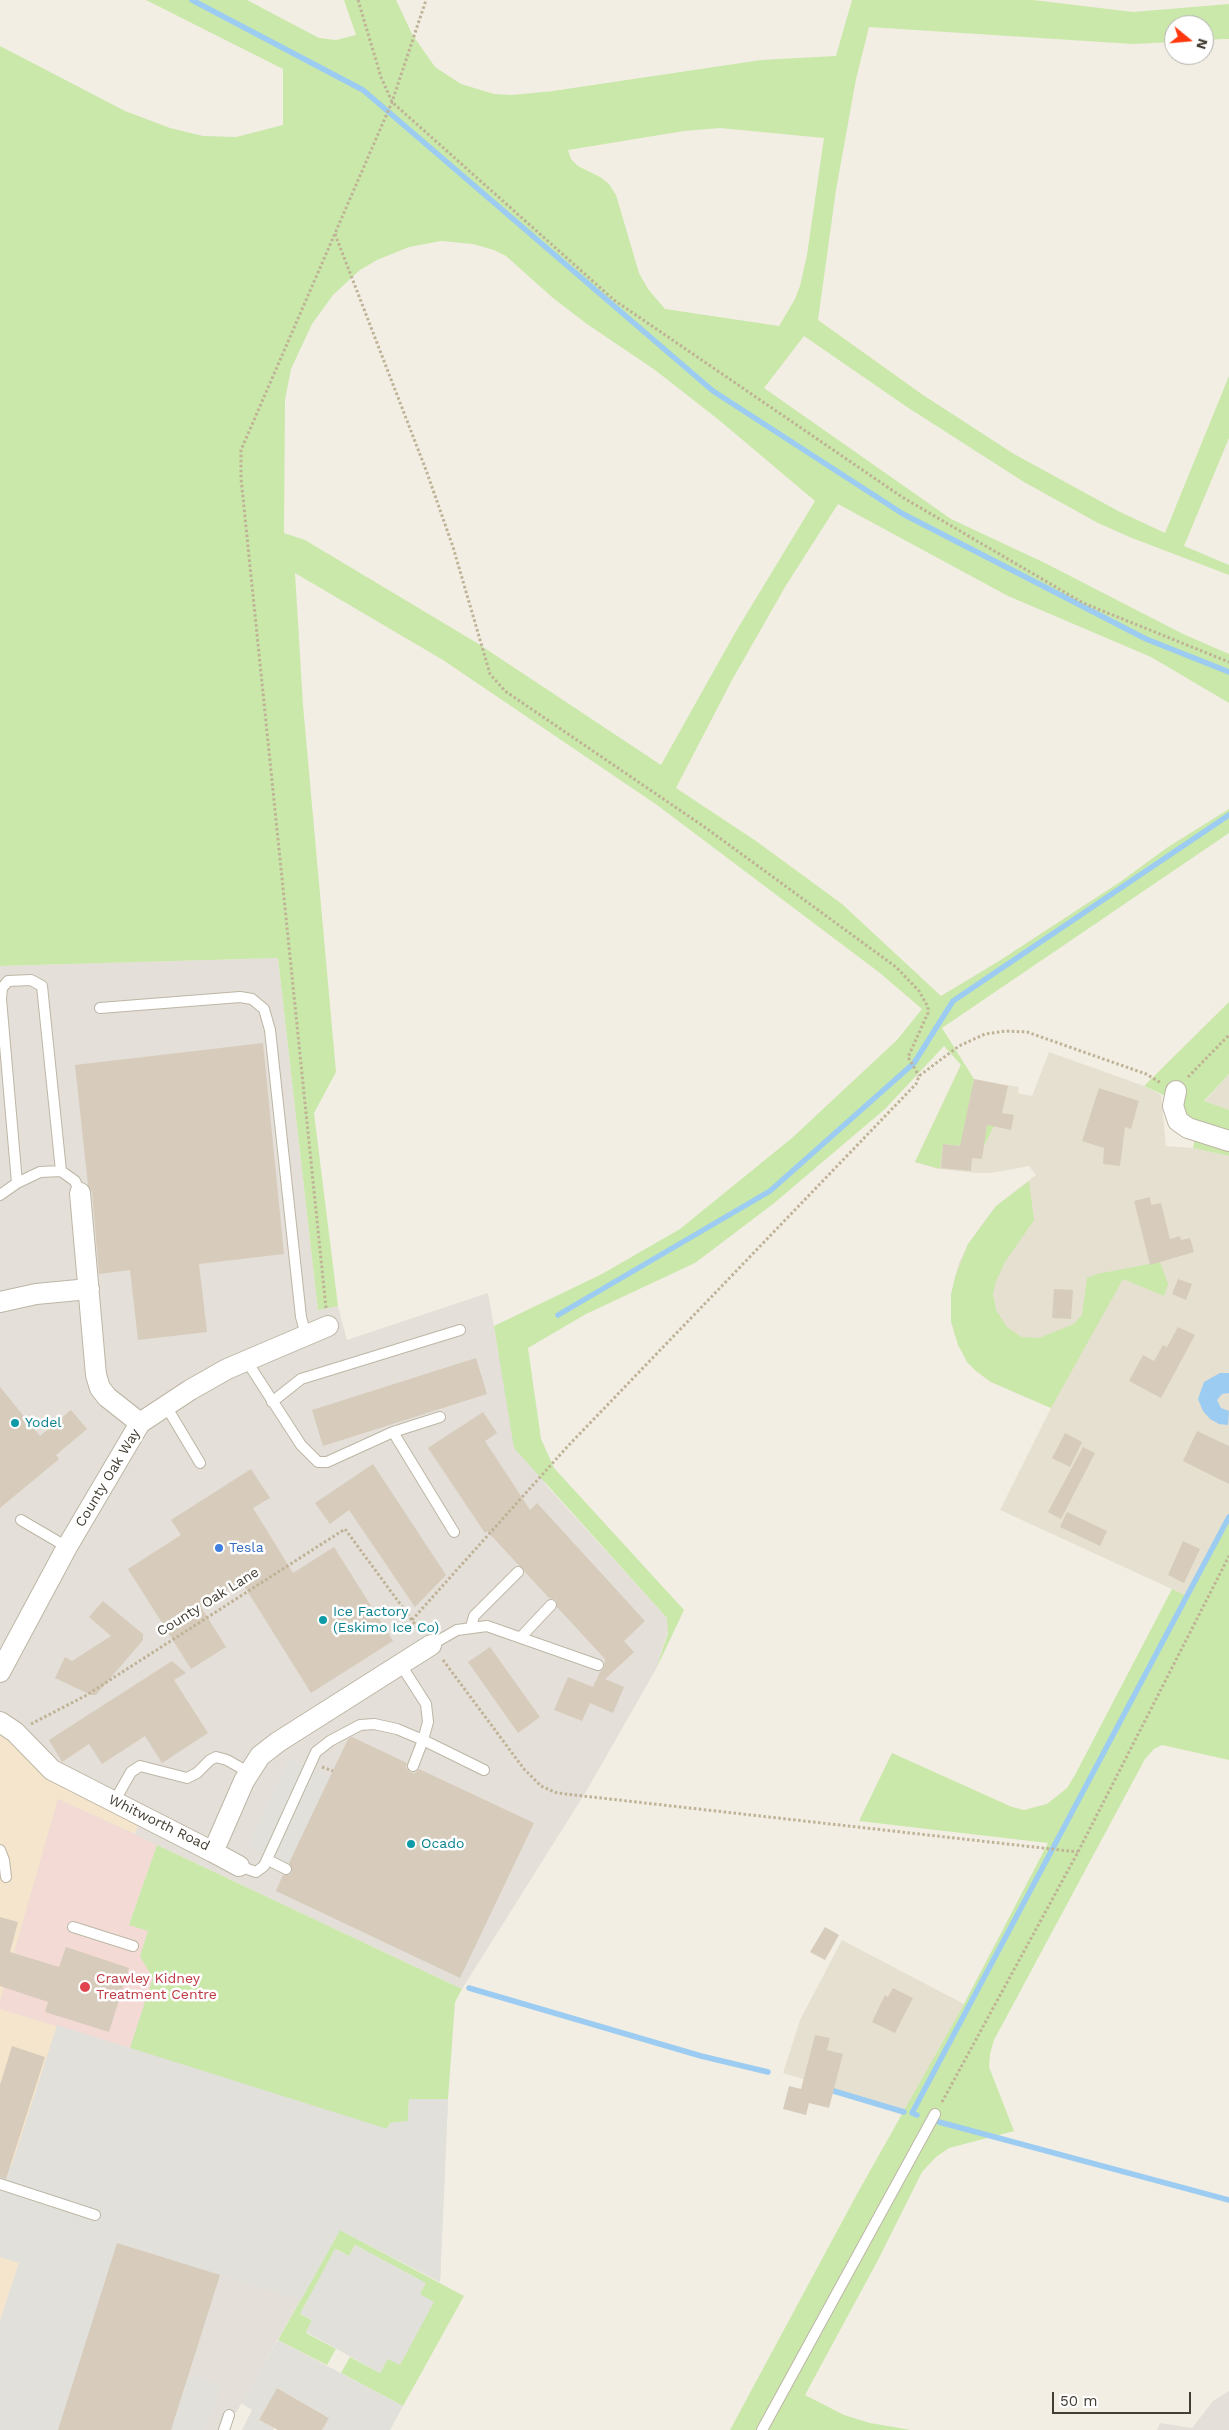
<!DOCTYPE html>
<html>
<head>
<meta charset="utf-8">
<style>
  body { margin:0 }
  #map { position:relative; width:1229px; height:2430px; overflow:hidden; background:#f2eee3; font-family:"Work Sans",sans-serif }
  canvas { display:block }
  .north { position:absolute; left:1164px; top:15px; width:50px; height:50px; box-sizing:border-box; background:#fff; border:1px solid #b4b1ad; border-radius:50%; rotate:107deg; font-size:14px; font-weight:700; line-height:20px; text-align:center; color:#443d33 }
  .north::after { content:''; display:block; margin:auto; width:18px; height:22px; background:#ff370d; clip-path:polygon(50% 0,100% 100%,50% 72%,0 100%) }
  .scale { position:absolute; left:1052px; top:2392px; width:139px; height:22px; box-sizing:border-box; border:2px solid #443d33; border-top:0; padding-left:6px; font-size:15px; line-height:18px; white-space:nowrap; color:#443d33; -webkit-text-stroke:4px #fff; paint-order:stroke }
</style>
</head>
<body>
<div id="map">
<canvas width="1229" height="2430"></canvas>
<div class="north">N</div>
<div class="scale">50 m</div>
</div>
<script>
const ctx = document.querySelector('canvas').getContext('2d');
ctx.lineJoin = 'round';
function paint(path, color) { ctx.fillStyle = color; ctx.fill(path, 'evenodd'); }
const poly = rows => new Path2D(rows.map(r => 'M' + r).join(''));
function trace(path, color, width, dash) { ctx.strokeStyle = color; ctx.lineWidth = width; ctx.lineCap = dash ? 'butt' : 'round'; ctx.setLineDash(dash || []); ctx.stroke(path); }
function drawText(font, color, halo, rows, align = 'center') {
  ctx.font = font + ' "Work Sans",sans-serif'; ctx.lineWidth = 5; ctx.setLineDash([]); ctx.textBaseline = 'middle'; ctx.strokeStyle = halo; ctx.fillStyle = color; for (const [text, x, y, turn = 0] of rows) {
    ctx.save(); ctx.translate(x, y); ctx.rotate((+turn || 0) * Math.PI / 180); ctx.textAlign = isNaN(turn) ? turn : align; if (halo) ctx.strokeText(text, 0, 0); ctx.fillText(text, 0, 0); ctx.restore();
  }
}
paint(poly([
  [1049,1052,1144,1086,1161,1095,1166,1146,1193,1148,1229,1156,1229,1517,1187,1596,1000,1510,1051,1408,991,1382,976,1371,967,1362,954,1333,951,1321,951,1295,959,1263,968,1244,996,1206,1036,1175,1029,1166,991,1173,977,1173,940,1169,915,1162,961,1064,974,1079,1019,1087,1018,1093,1032,1096],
  [1229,1074,1229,1110,1204,1102],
  [842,1940,964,2004,905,2110,783,2073,800,2020]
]), '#e6e0d0');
paint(poly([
  [0,1722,141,1815,135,1835,57,2026,12,2168,0,2164],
  [0,2257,19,2263,0,2321]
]), '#f5e5cc');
paint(poly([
  [278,958,318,1309,338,1306,347,1340,488,1293,500,1360,545,1484,667,1618,669,1627,656,1669,587,1790,462,1989,157,1845,129,1925,387,2129,417,2103,448,2099,440,2282,340,2230,236,2413,231,2410,224,2430,0,2430,0,2321,19,2263,0,2257,11,2167,57,2026,0,2009,0,2002,58,1799,135,1834,141,1816,52,1770,0,1722,0,966],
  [1229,2391,1229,2430,1157,2430,1160,2423,1192,2428,1213,2401]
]), '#e4dfd8');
paint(poly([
  [58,1799,157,1845,129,1924,149,1931,140,1956,153,1978,130,2048,0,2009,0,2002]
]), '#f3dad5');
paint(poly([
  [146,0,247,0,319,38,336,40,356,35,344,0,396,0,412,34,435,67,461,84,494,94,512,95,553,91,761,60,836,56,852,0,1033,0,1133,12,1229,4,1229,39,1223,39,1204,40,1204,25,1174,25,1174,42,1133,44,869,27,856,79,836,190,818,320,923,395,1014,454,1120,512,1165,533,1229,376,1229,438,1184,546,1229,565,1229,575,1132,538,1098,523,1024,482,907,407,804,336,764,388,951,519,1045,563,1183,634,1229,654,1229,703,1151,657,1008,596,838,504,785,587,732,680,676,788,756,841,842,904,941,996,999,961,1120,882,1168,847,1229,809,1229,833,942,1028,974,1079,966,1120,994,1126,983,1148,943,1144,940,1169,915,1162,961,1065,944,1046,885,1109,773,1204,695,1263,586,1314,528,1348,541,1439,554,1468,684,1610,656,1669,668,1633,667,1618,514,1448,494,1326,602,1274,680,1229,792,1138,897,1040,922,1009,880,973,657,805,443,660,295,573,303,705,336,1072,314,1113,338,1306,318,1310,278,958,0,966,0,46,125,111,170,128,203,136,236,137,283,125,283,69],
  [720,128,824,138,807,255,800,286,795,299,779,326,665,309,648,289,639,273,616,195,609,184,600,177,578,166,571,159,568,150,684,131],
  [441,241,473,244,494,250,506,256,553,298,587,324,655,370,719,420,815,501,735,633,661,765,477,643,305,540,284,533,285,400,291,369,312,324,333,295,360,270,377,260,409,247],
  [1229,1002,1229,1074,1204,1101,1229,1110,1229,1156,1193,1148,1198,1124,1189,1121,1170,1098,1144,1086],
  [1029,1181,1034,1220,1005,1262,996,1281,993,1294,996,1310,1007,1327,1014,1332,1022,1337,1039,1338,1074,1324,1082,1315,1087,1278,1097,1274,1160,1262,1168,1284,1164,1296,1123,1279,1051,1408,991,1382,976,1371,967,1362,958,1345,951,1321,951,1295,955,1277,968,1244,996,1206],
  [1229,1517,1229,1760,1162,1745,1154,1749,1145,1759,994,2040,990,2054,989,2067,1014,2131,949,2148,936,2157,922,2172,878,2260,805,2395,844,2415,870,2423,911,2430,730,2430,857,2194,964,2004,1048,1843,859,1821,892,1753,1012,1807,1024,1810,1047,1804,1067,1788,1075,1775,1172,1589,1187,1596],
  [157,1845,462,1989,455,2002,448,2099,409,2099,408,2121,390,2123,387,2129,130,2048,153,1978,140,1956,148,1931,129,1925],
  [340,2230,464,2296,403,2406,341,2373,350,2357,380,2373,425,2283,355,2245,349,2256,336,2249,300,2314,312,2320,306,2333,336,2349,327,2365,278,2340]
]), '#cae8aa');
paint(poly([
  [288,1760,330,1777,289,1864,248,1845],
  [57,2025,387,2129,390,2123,408,2121,409,2099,448,2099,440,2282,340,2230,301,2300,118,2243,58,2430,0,2430,0,2321,19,2263,0,2257,0,2164,12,2167],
  [355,2245,426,2283,420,2294,434,2302,400,2365,388,2359,380,2373,306,2332,312,2320,300,2314,335,2249,349,2256],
  [278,2340,403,2406,390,2430,322,2430,328,2417,277,2388,259,2420,274,2428,273,2430,242,2430,252,2410,241,2403],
  [188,2375,221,2385,213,2416,209,2415,204,2430,171,2430]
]), '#e2e0db');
paint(poly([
  [1220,1373,1229,1373,1229,1393,1222,1394,1217,1400,1221,1408,1229,1411,1228,1425,1219,1424,1210,1419,1203,1411,1198,1399,1204,1382]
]), '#9cccf1');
trace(poly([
  [192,0,363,90,713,391,903,514,1146,639,1229,672],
  [558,1315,770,1191,914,1063,953,1001,1229,815],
  [469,1988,701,2056,768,2072],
  [827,2089,904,2112],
  [917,2115,912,2113,1229,1517],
  [939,2122,1229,2200]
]), '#9cccf1', 5.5);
paint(poly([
  [263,1043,284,1254,199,1264,207,1332,138,1340,130,1270,99,1274,92,1192,88,1185,75,1065],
  [974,1079,1008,1086,1002,1113,1014,1115,1011,1130,987,1125,982,1159,972,1158,971,1171,941,1168,943,1144,960,1146],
  [1099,1088,1139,1101,1131,1129,1125,1127,1120,1166,1103,1164,1104,1148,1082,1141],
  [1150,1197,1151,1205,1161,1203,1170,1239,1180,1236,1181,1240,1190,1238,1194,1252,1150,1265,1134,1201],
  [1178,1279,1192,1284,1186,1300,1172,1294],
  [1054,1289,1073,1290,1071,1319,1052,1318],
  [1178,1327,1195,1335,1161,1398,1129,1381,1143,1355,1154,1361,1163,1345,1167,1347],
  [476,1358,487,1394,323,1446,312,1410],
  [0,1387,40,1436,71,1410,87,1429,56,1455,59,1459,0,1508],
  [483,1412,497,1433,485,1441,530,1510,537,1503,645,1621,624,1641,634,1652,605,1679,624,1687,613,1713,590,1703,582,1721,554,1710,568,1677,593,1687,600,1672,604,1668,605,1659,557,1607,556,1600,549,1598,487,1531,485,1533,428,1448],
  [1197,1431,1229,1446,1229,1484,1183,1461],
  [1065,1433,1082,1442,1070,1467,1052,1458],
  [1083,1447,1095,1453,1061,1519,1048,1512],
  [373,1464,446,1575,415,1607,349,1510,330,1524,315,1503],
  [251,1469,270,1498,253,1508,293,1573,334,1547,393,1641,311,1693,241,1581,201,1607,226,1647,191,1669,128,1569,181,1535,171,1520],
  [1067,1512,1107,1531,1100,1546,1060,1527],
  [1183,1541,1200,1549,1184,1583,1168,1575],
  [103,1601,143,1634,143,1640,96,1695,91,1695,55,1678,65,1657,72,1661,111,1636,89,1617],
  [490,1647,540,1717,518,1733,468,1662],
  [172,1661,186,1673,174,1680,208,1733,162,1763,145,1736,102,1764,89,1744,62,1762,49,1740],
  [352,1737,407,1763,406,1768,410,1772,415,1773,419,1769,534,1823,460,1978,276,1891,283,1875,289,1875,292,1872,289,1863,348,1739],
  [0,1917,18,1922,10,1952,59,1967,66,1947,129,1968,109,2032,45,2012,48,2002,0,1986],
  [825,1927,839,1935,825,1960,810,1952],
  [893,1988,913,1998,895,2033,872,2022,885,1995,888,1997],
  [815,2035,830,2038,827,2050,843,2054,829,2108,809,2103,806,2115,783,2109,789,2086,801,2089],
  [12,2046,45,2057,6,2179,0,2177,0,2085],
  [117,2243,220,2275,171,2430,58,2430],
  [277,2388,329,2418,322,2430,278,2430,259,2420]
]), '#d7ccbb');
const lane = poly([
  [100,1008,240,997,252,999,264,1009,270,1030,301,1317,306,1335],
  [61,1171,40,1172,17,1183,1,999,2,988,8,981,31,980,42,986,61,1171,75,1181,80,1193],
  [0,1195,17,1183],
  [246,1360,301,1445,318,1462,327,1462,393,1432,454,1532],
  [272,1402,301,1379,460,1330],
  [166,1406,200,1463],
  [393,1432,440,1417],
  [21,1520,67,1547],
  [471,1627,474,1616,518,1572],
  [521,1637,551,1605],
  [431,1645,457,1630,487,1626,598,1665],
  [413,1766,423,1740,484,1770],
  [114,1802,131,1772,140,1766,187,1778,197,1773,210,1760,216,1757,227,1760,248,1772],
  [0,1850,4,1860,6,1877],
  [268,1860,286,1869],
  [239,1866,256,1872,264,1866,316,1752,330,1741,360,1725,374,1724,397,1729,423,1740,428,1722,426,1704,401,1665],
  [73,1927,133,1946],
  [0,2184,95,2215],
  [224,2430,229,2415],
  [762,2430,935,2114]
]);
const street = poly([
  [1176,1091,1173,1106,1178,1121,1188,1128,1229,1141],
  [80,1193,96,1375,100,1388,107,1397,140,1423],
  [0,1302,36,1294,89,1289],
  [0,1672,67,1547,140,1423,190,1390,227,1369,328,1326],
  [0,1722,15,1732,52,1770,213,1852,244,1781,260,1756,278,1742,431,1645],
  [213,1852,239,1866]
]);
trace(lane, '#bdb6a5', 12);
trace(street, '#bdb6a5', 22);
trace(poly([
  [358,0,381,77,392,102,614,300,902,497,1083,603,1229,662],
  [335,234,426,470,453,547,490,674,505,691,706,828,896,967,919,991,928,1007,928,1013,908,1057,919,1076],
  [1188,1077,1229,1035],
  [326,1308,241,478,241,450,392,102,426,0],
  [412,1620,567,1447,916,1084,919,1076,959,1046,985,1034,1006,1031,1027,1032,1146,1074,1161,1083],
  [443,1660,524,1769,541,1786,557,1793,1078,1852],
  [31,1724,85,1696,345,1529,420,1631],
  [322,1767,333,1771],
  [942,2102,1078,1852,1229,1556]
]), '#bfb296', 3, [2.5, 2.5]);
trace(lane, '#fff', 10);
trace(street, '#fff', 20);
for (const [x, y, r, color] of [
  [15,1423,5,"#0f9aa8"],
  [219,1548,5,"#3f7fe0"],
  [323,1620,5,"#0f9aa8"],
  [411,1844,5,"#0f9aa8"],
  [85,1987,6,"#e0444e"]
]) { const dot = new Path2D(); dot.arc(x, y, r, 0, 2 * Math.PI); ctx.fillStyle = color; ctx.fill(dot); trace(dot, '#fff', 2); }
drawText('14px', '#0d838f', '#fff', [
  ["Yodel",25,1423],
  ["Ice Factory",333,1612],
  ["(Eskimo Ice Co)",333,1628],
  ["Ocado",421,1844]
], 'left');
drawText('14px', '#443d33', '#fff', [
  ["County Oak Way",108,1478,-59],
  ["County Oak Lane",208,1602,-32],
  ["Whitworth Road",159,1823,26]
]);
drawText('14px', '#366cbe', '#fff', [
  ["Tesla",229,1548]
], 'left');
drawText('14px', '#be3a42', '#fff', [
  ["Crawley Kidney",96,1979],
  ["Treatment Centre",96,1995]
], 'left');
</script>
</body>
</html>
